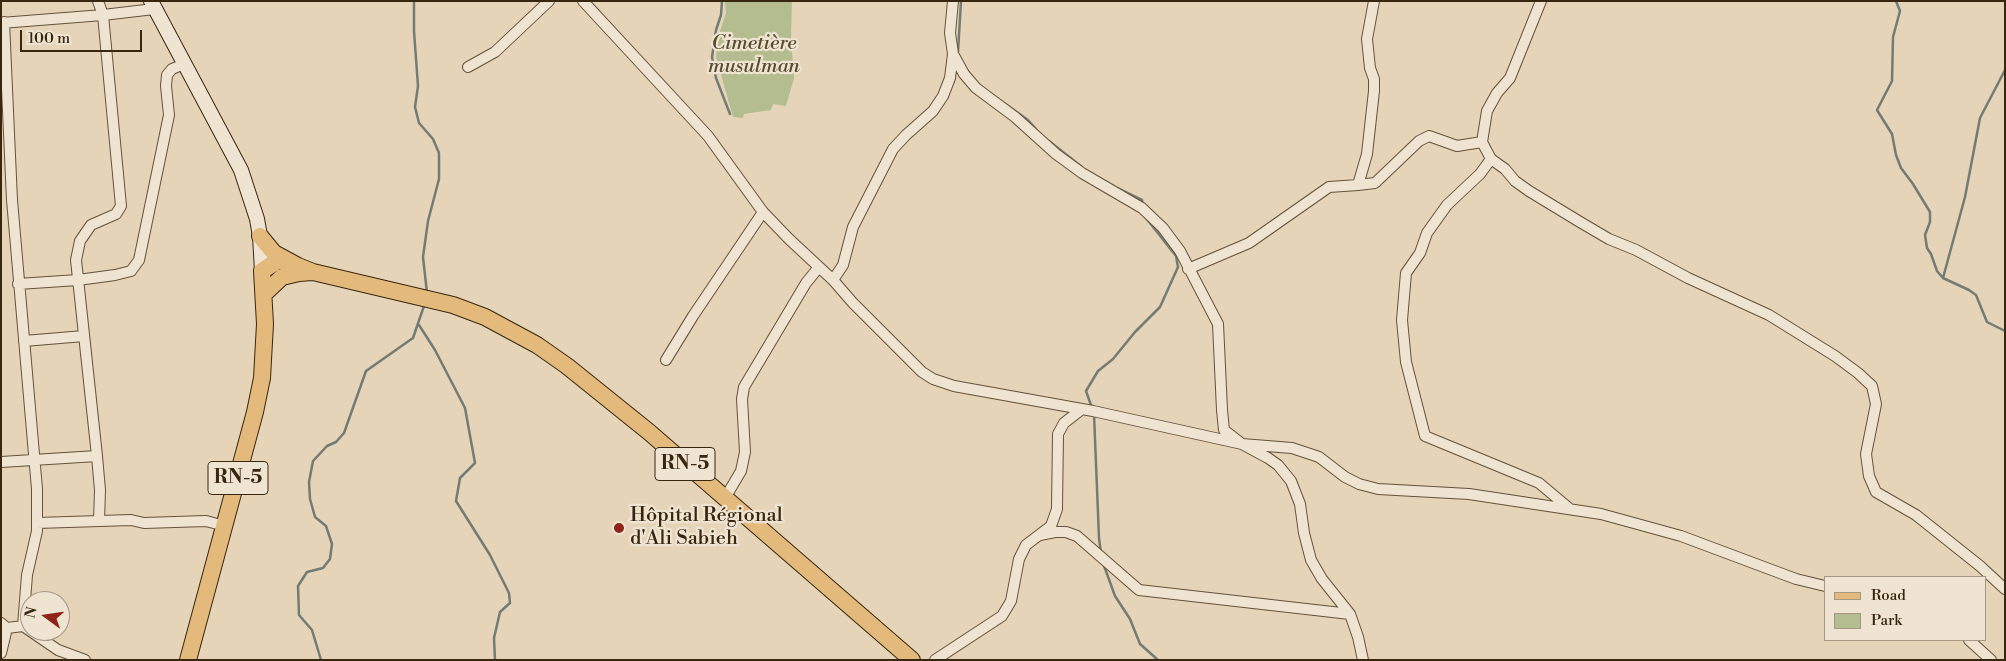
<!DOCTYPE html>
<html>
<head>
<meta charset="utf-8">
<style>
  body { margin:0 }
  #map { position:relative; width:2006px; height:661px; overflow:hidden; background:#e6d4b9; font-family:"Libre Bodoni",serif }
  canvas { display:block }
  .frame { position:absolute; inset:0; border:2px solid #38260e; pointer-events:none }
  .legend { position:absolute; left:1824px; top:576px; width:162px; height:65px; box-sizing:border-box; background:#efe3d2; border:1px solid #a69784; margin:0; padding:6px 9px; list-style:none; font-size:15px; color:#38260e }
  .legend li { display:flex; align-items:center; gap:10px; height:25px }
  .legend b { width:25px; border:1px solid #a69784 }
  .north { position:absolute; left:20px; top:591px; width:50px; height:50px; box-sizing:border-box; background:#efe3d2; border:1px solid #a69784; border-radius:50%; rotate:284deg; font-size:14px; font-weight:700; line-height:20px; text-align:center; color:#38260e }
  .north::after { content:''; display:block; margin:auto; width:18px; height:22px; background:#8f2418; clip-path:polygon(50% 0,100% 100%,50% 72%,0 100%) }
  .scale { position:absolute; left:20px; top:30px; width:122px; height:22px; box-sizing:border-box; border:2px solid #38260e; border-top:0; padding-left:6px; font-size:15px; line-height:18px; white-space:nowrap; color:#38260e; -webkit-text-stroke:4px #efe3d2; paint-order:stroke }
</style>
</head>
<body>
<div id="map">
<canvas width="2006" height="661"></canvas>
<div class="frame"></div>
<ul class="legend">
<li><b style="height:6px;background:#e3ba7c"></b>Road</li>
<li><b style="height:14px;background:#b4bd90"></b>Park</li>
</ul>
<div class="north">N</div>
<div class="scale">100 m</div>
</div>
<script>
const ctx = document.querySelector('canvas').getContext('2d');
ctx.lineJoin = 'round';
function paint(path, color) { ctx.fillStyle = color; ctx.fill(path, 'evenodd'); }
const poly = rows => new Path2D(rows.map(r => 'M' + r).join(''));
function trace(path, color, width, dash) { ctx.strokeStyle = color; ctx.lineWidth = width; ctx.lineCap = dash ? 'butt' : 'round'; ctx.setLineDash(dash || []); ctx.stroke(path); }
function drawText(font, color, halo, rows, align = 'center') {
  ctx.font = font + ' "Libre Bodoni",serif'; ctx.lineWidth = 4.5; ctx.setLineDash([]); ctx.textBaseline = 'middle'; ctx.strokeStyle = halo; ctx.fillStyle = color; for (const [text, x, y, turn = 0] of rows) {
    ctx.save(); ctx.translate(x, y); ctx.rotate((+turn || 0) * Math.PI / 180); ctx.textAlign = isNaN(turn) ? turn : align; if (halo) ctx.strokeText(text, 0, 0); ctx.fillText(text, 0, 0); ctx.restore();
  }
}
paint(poly([
  [725,1,792,1,791,39,794,78,786,106,773,104,771,110,744,114,743,118,733,117,716,57,718,37,726,13]
]), '#b4bd90');
trace(poly([
  [414,1,414,31,418,86,415,107,419,123,433,139,439,153,439,179,428,221,423,257,427,293],
  [722,1,721,15,716,30,712,57,716,78,730,114],
  [1896,1,1900,11,1893,37,1892,81,1877,110,1892,134,1896,155,1901,168,1913,184,1930,212,1930,222,1925,235,1927,248,1931,254,1937,271,1943,278,1969,290,1976,295,1987,322,2005,331],
  [958,52,961,1],
  [1004,103,1028,120,1036,129],
  [1049,141,1082,167],
  [1117,188,1142,200,1143,206],
  [1943,278,1965,197,1980,118,2005,70],
  [419,325,435,350,465,408,475,463,460,478,456,501,490,555,509,593,510,603,500,612,494,638,495,660],
  [1092,408,1086,391,1098,371,1113,359,1135,332,1160,307,1178,267,1176,256,1146,218],
  [1094,414,1099,538,1101,553],
  [1103,563,1115,596,1130,619,1140,644,1158,660],
  [321,660,312,630,299,615,298,586,307,572,323,568,330,559,332,544,326,526,315,517,310,499,309,482,313,461,327,446,336,442,344,433,366,371,413,338,425,303]
]), '#737c74', 2.5);
const minor = poly([
  [98,1,103,15,121,206,116,214,91,225,80,241,76,260,97,456,100,490,99,521],
  [583,1,708,136,763,212,789,239,833,280,853,303,922,372,933,379,954,386,1093,411,1242,444,1292,448,1319,457,1345,477,1359,484,1378,489,1469,494,1601,514,1681,536,1796,579,1825,586],
  [1541,1,1510,78,1497,93,1487,111,1482,142,1491,159,1480,174,1447,205,1427,233,1420,253,1406,273,1402,320,1406,362,1425,436,1539,483,1570,509],
  [4,22,12,200,37,489,37,531,27,575,23,626],
  [1,23,103,15,154,9],
  [953,54,950,33,953,1],
  [468,67,495,52,549,1],
  [1491,159,1505,169,1515,181,1529,191,1580,222,1609,239,1636,250,1688,278,1769,315,1835,356,1858,373,1872,386,1876,404,1866,454,1869,476,1876,492,1916,515,1980,566,2005,589],
  [1358,185,1375,183,1419,141,1429,136,1457,146,1482,142],
  [1188,269,1249,243,1329,187,1358,185,1367,154,1374,91,1374,79,1370,68,1367,39,1374,1],
  [833,280,843,265,853,227,893,149,906,135,933,111,943,96,950,78,953,54,964,74,976,88,1015,117,1056,154,1082,173,1142,208,1163,228,1180,251,1218,324,1222,410,1224,430,1242,444,1268,458,1278,465,1291,481,1300,504,1304,533,1311,560,1322,579,1350,614,1358,637,1363,660],
  [18,284,78,280,115,275,131,271,139,260,169,115,166,86,167,75,172,69,184,64],
  [24,341,84,336],
  [666,360,693,316,763,212],
  [1,462,97,456],
  [725,498,741,471,745,452,742,399,744,387,806,283,819,267],
  [37,523,131,520,144,523,206,521,225,526],
  [1040,535,1055,532,1066,532,1077,536,1139,590,1350,614],
  [1,623,7,628,23,626,58,650,85,660],
  [1969,640,1991,660],
  [1,653,7,628],
  [935,660,1002,616,1011,601,1019,559,1026,545,1051,526,1057,509,1058,434,1064,423,1082,409]
]);
const secondary = poly([
  [151,1,241,170,257,219,260,236,262,271]
]);
const primary = poly([
  [260,236,274,253,298,266,313,272,453,305,485,317,537,345,567,366,649,432,912,660],
  [264,294,282,277,299,273,312,272],
  [188,660,255,412,262,378,265,324,262,271,277,261,287,261]
]);
trace(minor, '#645239', 12);
trace(secondary, '#38260e', 16);
trace(primary, '#38260e', 18);
trace(minor, '#efe3d2', 10);
trace(secondary, '#efe3d2', 14);
trace(primary, '#e3ba7c', 16);
for (const [x, y, r, color] of [
  [619,528,6,"#8f2418"]
]) { const dot = new Path2D(); dot.arc(x, y, r, 0, 2 * Math.PI); ctx.fillStyle = color; ctx.fill(dot); trace(dot, '#efe3d2', 2); }
for (const [x, y, w] of [
  [685,464,60],
  [238,478,60]
]) { const box = new Path2D(); box.roundRect(x - w / 2, y - 16.5, w, 33, 4); ctx.fillStyle = '#efe3d2'; ctx.fill(box); trace(box, '#38260e', 1); }
drawText('bold 19px', '#38260e', null, [
  ["RN-5",685,464],
  ["RN-5",238,478]
]);
drawText('italic 20px', '#574c2e', '#efe3d2', [
  ["Cimetière",754,44],
  ["musulman",754,67]
]);
drawText('20px', '#38260e', '#efe3d2', [
  ["Hôpital Régional",630,516],
  ["d'Ali Sabieh",630,539]
], 'left');
</script>
</body>
</html>
